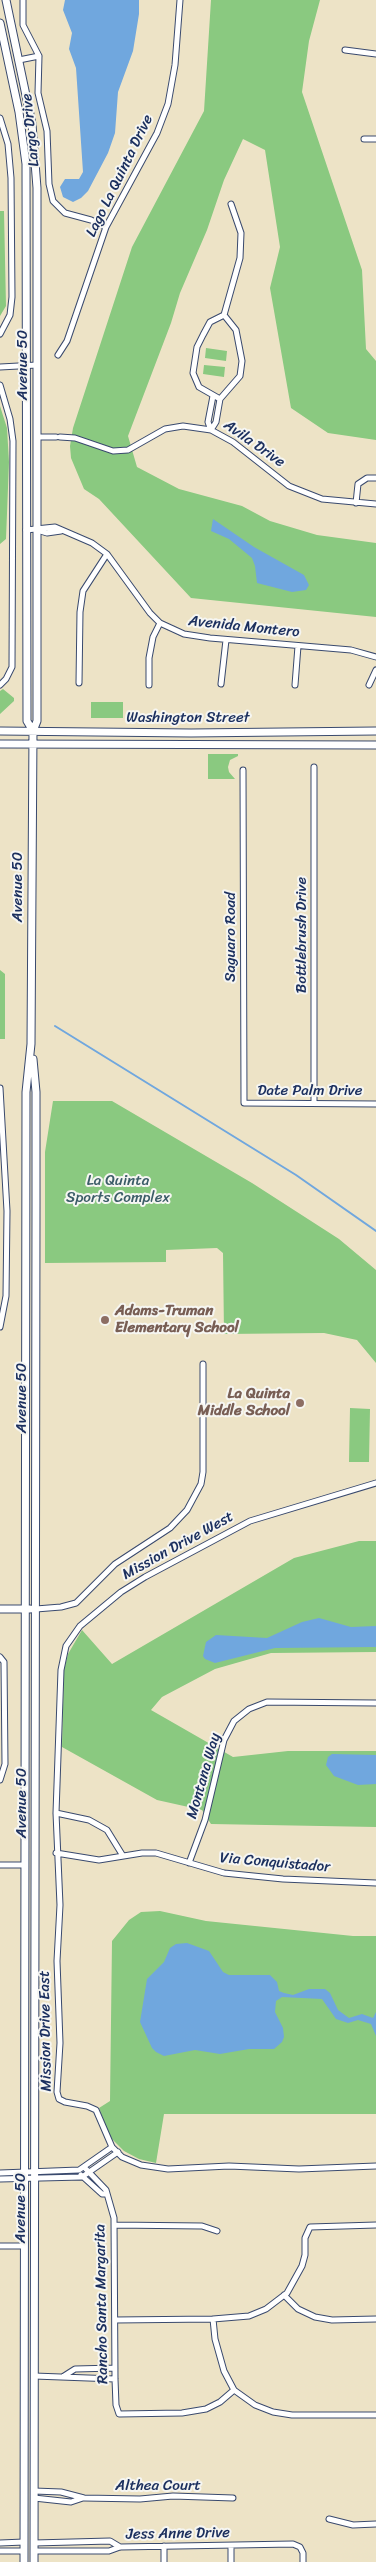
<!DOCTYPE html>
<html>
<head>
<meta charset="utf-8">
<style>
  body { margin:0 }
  canvas { display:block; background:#ede3c6 }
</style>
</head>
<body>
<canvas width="376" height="2562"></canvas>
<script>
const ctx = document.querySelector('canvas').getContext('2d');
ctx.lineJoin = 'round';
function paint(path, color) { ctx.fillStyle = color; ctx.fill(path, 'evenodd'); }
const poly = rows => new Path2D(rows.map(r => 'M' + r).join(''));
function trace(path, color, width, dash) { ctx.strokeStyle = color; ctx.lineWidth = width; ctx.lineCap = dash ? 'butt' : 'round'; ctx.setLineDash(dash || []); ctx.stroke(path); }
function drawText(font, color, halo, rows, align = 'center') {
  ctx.font = font + ' Sriracha,sans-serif'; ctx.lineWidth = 4; ctx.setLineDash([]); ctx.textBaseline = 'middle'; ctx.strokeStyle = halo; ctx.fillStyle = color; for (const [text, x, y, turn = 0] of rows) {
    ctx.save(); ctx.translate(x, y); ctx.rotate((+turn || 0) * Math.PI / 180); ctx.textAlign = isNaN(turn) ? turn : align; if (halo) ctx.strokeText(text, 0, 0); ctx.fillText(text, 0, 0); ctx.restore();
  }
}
paint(poly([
  [211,0,320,0,309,41,302,92,362,270,366,349,376,361,376,440,328,433,291,408,270,288,280,247,265,150,243,139,224,180,207,230,180,293,171,323,128,436,137,467,179,489,242,506,270,521,317,535,376,543,376,617,191,598,99,499,84,489,71,458,70,446,73,428,132,247,204,111],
  [0,211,4,211,6,306,0,316],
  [206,348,227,351,226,361,205,358],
  [204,365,225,367,224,377,203,374],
  [0,406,7,428,9,462,6,539,0,544],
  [3,689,14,698,14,701,0,714,0,691],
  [91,702,123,702,123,718,91,718],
  [208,754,238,754,238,756,230,760,228,767,229,772,235,779,208,779],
  [0,970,5,974,5,1039,0,1039],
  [53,1101,112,1101,252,1183,339,1239,376,1270,376,1363,357,1340,324,1333,224,1334,223,1253,217,1248,166,1250,166,1262,45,1263,45,1152],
  [350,1408,370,1409,369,1462,349,1462],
  [359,1541,376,1541,376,1652,271,1653,215,1669,162,1697,151,1710,233,1757,288,1751,376,1751,376,1827,211,1824,202,1810,157,1800,62,1747,64,1670,68,1654,82,1630,112,1664,294,1558],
  [160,1911,206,1921,353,1936,376,1936,376,2114,164,2114,156,2163,139,2159,124,2151,110,2137,99,2108,110,2101,112,1941,129,1920,141,1912]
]), '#8ac980');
paint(poly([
  [65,0,139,0,139,14,133,51,118,92,115,133,108,153,88,191,81,198,73,202,63,197,60,187,65,179,79,179,83,172,76,68,69,49,72,33,63,10],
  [213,519,254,547,304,575,309,585,306,590,292,592,257,583,255,566,252,558,229,539,211,531],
  [319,1618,351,1627,376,1626,376,1647,275,1648,215,1663,205,1659,203,1656,206,1642,216,1635,267,1638,302,1622],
  [332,1754,376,1755,376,1784,358,1785,334,1776,326,1765,328,1757],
  [187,1943,209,1951,223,1972,229,1975,270,1975,277,1982,279,1991,284,1993,293,1995,309,1989,325,1989,330,1993,338,2010,349,2018,362,2014,373,2018,376,2012,376,2036,371,2024,358,2020,348,2023,336,2019,322,1999,282,1997,276,2001,275,2012,283,2028,284,2037,282,2042,274,2049,249,2049,220,2054,195,2050,164,2056,156,2052,152,2048,140,2022,147,1979,164,1962,170,1948,176,1944]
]), '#70a7de');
trace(poly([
  [55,1026,296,1175,376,1231]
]), '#70a7de', 2);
const street = poly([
  [23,0,23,25,39,56,38,93,47,131,49,184,53,201,65,213,91,220,106,227],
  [345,50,376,54],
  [19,60,39,56],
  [0,118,8,144,11,178,12,297,10,315,0,334],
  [364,139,376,139],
  [58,355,67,341,106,227,157,133,168,104,175,65,180,0],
  [0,367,37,365],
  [0,385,10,419,13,441,12,667,6,679,0,685],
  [220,399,199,387,193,373,197,347,203,335,210,322,224,315,240,258,241,233,231,204],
  [211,430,216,422,220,399,240,376,242,361,236,330,224,315],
  [211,430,208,422,213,396],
  [37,437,56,437],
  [60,437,75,438,113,451,128,450,165,429,183,426,211,430,233,442,289,486,322,499,376,504],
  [356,503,358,484,367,478,376,478],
  [26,530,55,527,92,543,107,554,150,613,160,623,184,634,210,638,351,650,376,657],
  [37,530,47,533,61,531],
  [79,683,80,612,83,591,107,554],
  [221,684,226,640],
  [149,685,149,658,153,637,160,623],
  [295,685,298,646],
  [369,685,376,670],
  [314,767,314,1103],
  [243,770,244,1103,376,1104],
  [0,1088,7,1211,6,1296,0,1327],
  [376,1483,250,1521,145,1577,121,1592,80,1626,66,1646,61,1670,56,1813,60,1905,57,1961,60,2043,57,2092,59,2099,65,2102,87,2106,96,2110,112,2147,122,2157,141,2165,168,2169,229,2166,299,2169,376,2166],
  [36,1609,61,1607,76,1603,115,1564,170,1528,187,1510,201,1484,203,1472,203,1364],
  [0,1657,4,1662,5,1764,0,1780],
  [56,1813,89,1820,107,1830,123,1856],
  [56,1853,99,1860,142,1853,156,1853,224,1873,283,1879,376,1883],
  [189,1863,205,1820,224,1740,234,1721,249,1709,267,1702,376,1703],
  [0,1865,25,1865],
  [84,2167,106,2190,114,2218,115,2379,116,2405,119,2414,182,2413,206,2409,220,2402,234,2390],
  [0,2173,79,2170,112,2147],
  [81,2175,102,2194,106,2194],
  [0,2179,82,2177,118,2152],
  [114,2225,202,2226,217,2231],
  [0,2246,24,2246],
  [284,2295,298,2309,315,2317,332,2320,376,2319],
  [213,2319,215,2339,224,2371,234,2390,255,2405,273,2412,292,2415,376,2415],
  [115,2320,213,2319,249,2316,266,2309,287,2293,302,2266,305,2255,305,2238,310,2227,376,2225],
  [34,2376,115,2379],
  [64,2376,75,2369,115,2368],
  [34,2491,61,2492,84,2498,140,2499,173,2496,233,2498],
  [34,2498,71,2502,83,2498],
  [329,2519,353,2525,376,2524],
  [0,2543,24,2542],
  [34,2543,110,2541,120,2547],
  [164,2546,164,2562],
  [231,2546,231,2562],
  [0,2551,24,2551],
  [34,2551,109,2551,120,2547,293,2544,300,2547,303,2553,303,2562]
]);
const secondary = poly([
  [6,0,32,124,37,188,37,721,33,731,31,1044,26,1092,24,2562],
  [0,23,19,112,26,164,27,721,33,731],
  [0,731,191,733,376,731],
  [0,744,376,745],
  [33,1059,36,1092,36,1204,34,2562],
  [0,1609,30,1609]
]);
trace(street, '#3a4a6e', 7);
trace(secondary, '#3a4a6e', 9);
trace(street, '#fff', 5);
trace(secondary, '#fff', 7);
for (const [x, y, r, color] of [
  [105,1320,5,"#8d6e63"],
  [300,1403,5,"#8d6e63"]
]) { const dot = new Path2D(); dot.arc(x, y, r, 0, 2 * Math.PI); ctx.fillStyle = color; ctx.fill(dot); trace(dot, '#f6f6f2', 2); }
drawText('15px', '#1b2f5e', '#f6f6f2', [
  ["Largo Drive",31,130,-96],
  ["Lago La Quinta Drive",120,176,-64],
  ["Avenue 50",23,365,-90],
  ["Avila Drive",254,444,35],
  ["Avenida Montero",244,627,6],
  ["Washington Street",188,718],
  ["Avenue 50",18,887,-90],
  ["Bottlebrush Drive",302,935,-90],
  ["Saguaro Road",231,937,-90],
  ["Date Palm Drive",310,1091],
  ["Avenue 50",22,1398,-90],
  ["Mission Drive West",178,1546,-29],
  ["Montana Way",204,1776,-74],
  ["Avenue 50",22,1803,-90],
  ["Via Conquistador",275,1863,5],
  ["Mission Drive East",46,2031,-91],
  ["Avenue 50",21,2208,-90],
  ["Rancho Santa Margarita",102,2304,-91],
  ["Althea Court",158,2486],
  ["Jess Anne Drive",178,2534,-1]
]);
drawText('15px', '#3c5d68', '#f6f6f2', [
  ["La Quinta",118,1181],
  ["Sports Complex",118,1198]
]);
drawText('bold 15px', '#785e54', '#f6f6f2', [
  ["Adams-Truman",115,1311],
  ["Elementary School",115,1328],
  ["La Quinta",290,1394,"right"],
  ["Middle School",290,1411,"right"]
], 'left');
</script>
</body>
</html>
